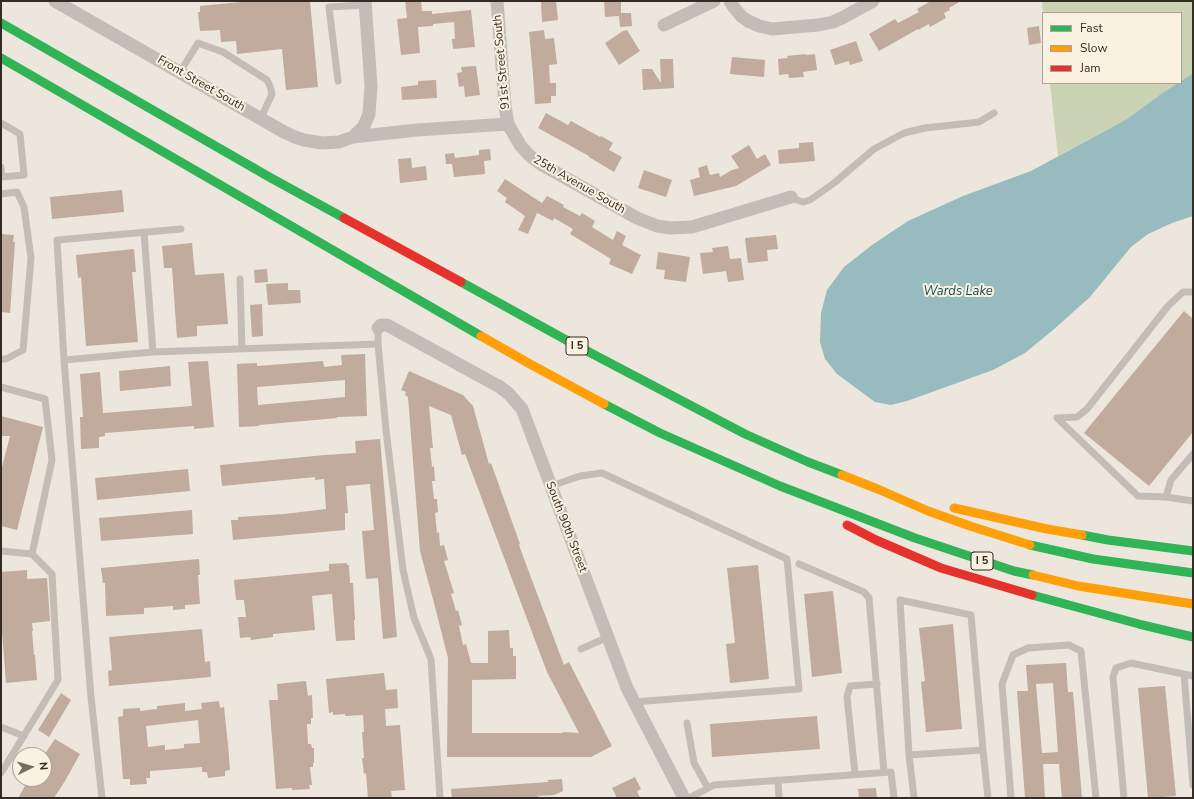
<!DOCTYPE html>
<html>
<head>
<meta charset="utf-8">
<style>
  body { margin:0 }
  #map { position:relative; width:1194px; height:799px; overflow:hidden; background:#ece6dc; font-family:"Nunito Sans",sans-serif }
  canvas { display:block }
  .frame { position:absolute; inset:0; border:2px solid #352b24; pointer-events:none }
  .legend { position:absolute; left:1042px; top:12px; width:140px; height:72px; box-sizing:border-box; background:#faf1e1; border:1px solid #aba295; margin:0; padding:5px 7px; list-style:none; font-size:12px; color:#352b24 }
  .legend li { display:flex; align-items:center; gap:8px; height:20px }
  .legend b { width:20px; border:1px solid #aba295 }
  .north { position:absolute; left:12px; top:747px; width:40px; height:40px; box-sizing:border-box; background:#faf1e1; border:1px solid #aba295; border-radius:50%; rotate:85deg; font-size:11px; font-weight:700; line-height:16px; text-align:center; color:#352b24 }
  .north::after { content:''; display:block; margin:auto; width:14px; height:18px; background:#756c64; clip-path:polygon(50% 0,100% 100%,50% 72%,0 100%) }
</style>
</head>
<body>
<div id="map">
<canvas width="1194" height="799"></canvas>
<div class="frame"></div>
<ul class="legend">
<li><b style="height:5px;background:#30b455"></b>Fast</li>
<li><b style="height:5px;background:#ff9f0a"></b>Slow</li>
<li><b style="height:5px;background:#e5322d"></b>Jam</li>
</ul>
<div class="north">N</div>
</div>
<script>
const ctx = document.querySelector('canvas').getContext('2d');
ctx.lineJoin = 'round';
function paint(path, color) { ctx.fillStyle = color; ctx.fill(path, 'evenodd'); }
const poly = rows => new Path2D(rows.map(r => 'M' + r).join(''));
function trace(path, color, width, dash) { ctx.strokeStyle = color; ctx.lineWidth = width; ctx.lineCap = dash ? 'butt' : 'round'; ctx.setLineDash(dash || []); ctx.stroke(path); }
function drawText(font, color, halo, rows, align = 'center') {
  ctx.font = font + ' "Nunito Sans",sans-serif'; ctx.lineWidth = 4; ctx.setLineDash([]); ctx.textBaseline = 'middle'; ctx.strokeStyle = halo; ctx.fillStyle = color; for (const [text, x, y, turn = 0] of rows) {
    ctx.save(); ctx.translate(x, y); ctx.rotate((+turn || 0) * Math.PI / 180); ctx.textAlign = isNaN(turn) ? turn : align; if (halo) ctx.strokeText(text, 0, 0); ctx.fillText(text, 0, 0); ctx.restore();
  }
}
paint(poly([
  [1042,1,1193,1,1193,73,1181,81,1181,13,1043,13],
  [1050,83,1178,83,1161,94,1127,119,1058,156]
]), '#cad3b4');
paint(poly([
  [1193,73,1193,216,1172,223,1148,234,1131,247,1090,297,1053,330,1025,353,993,370,907,401,891,405,875,402,837,374,825,359,820,342,821,313,827,290,844,267,872,245,908,221,963,196,1031,171,1127,119,1161,94,1178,83,1181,83,1181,81]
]), '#97bbbf');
paint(poly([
  [252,1,310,1,318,87,286,90,282,49,237,54,236,41,221,42,220,30,200,31,198,12,200,12,200,6],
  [405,1,421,1,422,11,432,11,432,14,471,10,475,47,453,49,452,39,455,39,454,22,433,24,433,26,418,27,420,53,401,55,397,19,407,18],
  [541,1,556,1,558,20,542,22],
  [604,1,621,1,621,13,631,13,632,26,620,27,619,16,605,17],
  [931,1,961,1,949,8,950,10,944,13,946,18,930,27,929,24,918,30,918,29,879,51,869,34,895,19,898,23,919,12,917,9],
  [1039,26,1041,43,1029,45,1027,28],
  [544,30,545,39,554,38,557,64,549,65,550,83,556,83,556,96,551,96,551,103,535,104,533,74,529,32],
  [627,30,640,51,619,65,605,43,623,31],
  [856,41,863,61,850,65,849,61,835,65,830,50],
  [806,54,806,55,815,54,817,70,803,72,804,77,789,78,788,74,779,75,778,59,788,58,787,56],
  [732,57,765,60,764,77,730,74],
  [660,59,673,59,674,88,643,90,642,69,652,69,661,83],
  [476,66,480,95,465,97,464,86,459,87,457,73,462,72,461,67],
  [436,80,437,98,402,100,401,87,418,85,418,81],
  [546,113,568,125,571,121,600,137,601,136,613,143,609,150,622,157,614,172,589,157,589,156,538,128],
  [813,142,815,161,779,164,778,150,799,148,799,143],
  [749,145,757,159,765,154,771,165,736,186,694,196,690,180,700,177,698,168,707,165,710,175,719,173,720,177,732,170,739,168,731,156],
  [490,149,491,160,484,161,485,174,454,177,452,164,446,164,445,154,454,153,455,158,479,155,479,150],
  [411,158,412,168,426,166,427,180,400,183,398,159],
  [644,170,672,180,666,197,638,188],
  [505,179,542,203,547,196,564,205,563,207,580,216,582,213,595,221,592,227,613,240,617,231,626,236,622,245,641,255,632,274,609,264,611,259,570,234,573,229,554,218,553,221,537,213,528,234,518,230,525,216,505,202,507,198,497,191],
  [122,190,124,212,52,219,50,197],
  [1,234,14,235,13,242,15,242,10,313,1,312],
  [776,235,778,249,767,250,768,261,748,263,745,238],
  [192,243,195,275,224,273,228,324,197,326,197,336,177,338,172,268,164,268,162,246],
  [728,246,730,259,741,258,744,280,728,282,726,271,703,274,700,253,713,252,712,248],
  [134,249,136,272,132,272,138,342,86,346,81,277,78,278,76,255],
  [658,252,690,257,686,282,664,279,665,270,656,269],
  [267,269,268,282,255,283,254,270],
  [288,283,288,290,300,290,301,303,268,305,266,284],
  [262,304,263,336,252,337,250,305],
  [1184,311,1193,319,1193,432,1149,486,1084,433],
  [365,354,367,416,337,417,337,418,259,425,259,426,239,427,237,364,257,363,257,366,323,361,324,367,342,365,341,355],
  [345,380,345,397,258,405,257,387],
  [208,361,214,427,194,429,194,426,105,433,105,436,99,437,99,448,81,449,80,417,83,417,80,374,100,372,103,413,192,406,188,362],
  [170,366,171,386,120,391,119,371],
  [409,371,463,395,473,406,489,464,491,463,520,544,519,545,524,559,564,665,569,662,612,746,591,757,447,757,448,658,434,603,420,551,408,397,405,395,406,392,401,390],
  [429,406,451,415,462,455,465,454,547,672,579,733,563,732,563,733,472,733,472,680,516,679,516,656,513,656,513,648,510,648,509,630,488,631,488,663,471,663,466,644,463,645,459,626,462,625,458,610,456,611,451,594,454,593,444,561,448,560,444,545,440,546,439,532,437,533,435,513,438,512,437,499,434,499,432,481,435,481,434,466,432,467,430,448,433,448],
  [1,416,43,427,17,530,1,526,1,471,10,436,1,436],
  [380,439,397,637,383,639,378,578,366,579,362,531,374,530,370,484,346,486,348,513,345,513,345,530,233,540,231,520,238,520,238,517,284,514,326,509,324,479,315,480,315,477,222,486,220,465,325,455,356,453,355,441],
  [188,469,190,491,97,500,95,478],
  [192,510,193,534,101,541,99,518],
  [199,559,200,575,198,575,200,604,185,605,185,609,173,610,173,606,144,608,144,614,106,616,105,583,103,583,101,568],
  [347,563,347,565,349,565,350,583,353,583,355,620,354,620,355,640,336,641,332,594,312,596,315,630,273,634,273,637,251,640,250,637,240,638,238,617,246,617,244,600,236,600,234,580,329,571,329,564],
  [758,565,769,679,730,683,726,644,735,643,727,568],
  [27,570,27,579,47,578,50,621,32,623,33,631,32,631,34,655,35,655,37,680,6,683,1,619,1,572],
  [833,591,842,673,812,677,804,594],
  [953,624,962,729,926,732,921,682,925,681,919,628],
  [202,629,205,662,210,661,211,677,109,686,108,671,112,670,109,637],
  [1066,663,1068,692,1073,692,1082,798,1062,798,1059,764,1043,764,1045,798,1025,798,1017,691,1028,691,1026,665],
  [1053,683,1058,752,1042,753,1036,684],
  [384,673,386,690,397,689,398,708,385,709,386,726,400,725,405,790,391,791,392,798,368,798,366,773,364,774,362,758,364,758,362,732,364,732,363,715,345,716,345,714,333,715,333,712,329,713,326,679],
  [306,681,308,696,312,695,313,718,311,718,311,724,307,724,308,744,311,744,312,748,314,748,314,763,313,763,313,767,310,767,312,785,309,785,310,789,292,790,292,788,276,789,269,700,278,700,277,684],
  [1165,686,1176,796,1148,798,1138,688],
  [61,693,71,700,49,737,38,730],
  [219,701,220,708,224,707,228,745,230,770,225,771,225,776,208,778,207,772,202,772,202,767,150,771,150,778,146,778,147,784,130,785,130,779,123,779,118,717,123,716,123,709,140,708,140,711,157,709,157,706,185,703,185,711,202,709,201,703],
  [198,720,200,743,184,744,184,748,165,750,165,745,148,747,146,726],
  [817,716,820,749,712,757,710,724],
  [55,739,80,754,65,781,54,798,18,798,29,779,44,779,44,755],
  [635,777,641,789,637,791,640,798,617,798,612,788],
  [562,779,563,791,554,795,538,796,538,798,452,798,451,789,548,782,548,780],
  [876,788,877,798,859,798,858,789]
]), '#c1ab9c');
trace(poly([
  [180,72,198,43,223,52,267,80,270,86,272,94,261,118],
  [338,81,329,7,365,5],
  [1,123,20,134,24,175,1,177],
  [1,167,2,177],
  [1,194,17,192,24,207,31,258,23,350,6,359,1,359],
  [791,197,797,200,803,202,810,200,834,183,874,149,904,133,925,128,979,122,994,113],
  [144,232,153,352],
  [240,279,242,349],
  [1193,292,1183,292,1168,306,1087,409,1077,417,1057,418,1138,496,1166,497,1193,501],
  [378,328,378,344,386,430,403,570,414,618,431,659,440,798],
  [64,360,153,352,378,344],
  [1,387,45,399,52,460,32,554,1,551],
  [551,486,580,476,602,473,787,559,799,689,634,702],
  [1166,497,1171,480,1193,454],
  [799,564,864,592,869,598,884,772],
  [581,649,608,637],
  [1184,674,1193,785],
  [687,723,694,763,708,788],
  [1,727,24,736],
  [909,755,900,600,971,615,983,750],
  [1,773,58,680,52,574,32,554],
  [855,774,847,697,850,686,877,684],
  [778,780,779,798],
  [102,798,91,697,80,561,64,360,57,240,181,229],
  [689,798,714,785,891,772,894,798],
  [914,798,909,755,983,750,988,798],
  [1011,798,1002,684,1013,655,1028,648,1069,645,1081,651,1096,798],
  [1124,798,1113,677,1116,668,1131,663,1193,676]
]), '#c4bdb5', 7);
trace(poly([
  [55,1,284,132,295,137,304,140,322,143,339,142,353,137,364,126,369,114,371,86,365,1],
  [497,1,505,106,508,124,520,145,529,155,539,163,637,218,657,226,670,228,692,227,791,197],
  [730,1,733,6,741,16,748,21,759,26,772,29,818,25,833,22,842,18,873,1],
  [664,25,714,1],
  [353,137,417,130,508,124],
  [378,328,381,325,387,325,500,387,509,394,522,409,627,688,684,798]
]), '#c4bdb5', 13);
trace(poly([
  [1,23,271,178,344,218],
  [1,58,481,336],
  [461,282,568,341,745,434,808,462,842,475],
  [604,404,660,433,780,486,915,538,1014,571,1033,575],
  [1082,535,1108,540,1193,551],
  [1030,545,1093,559,1193,573],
  [1032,595,1139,624,1193,637]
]), '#30b455', 9);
trace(poly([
  [481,336,530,364,604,404],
  [842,475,880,490,928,511,970,526,1030,545],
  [954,508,1047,529,1082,535],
  [1033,575,1078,586,1193,604]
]), '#ff9f0a', 9);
trace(poly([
  [344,218,461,282],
  [847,525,876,540,941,568,1032,595]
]), '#e5322d', 9);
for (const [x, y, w] of [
  [577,346,22],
  [982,561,22]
]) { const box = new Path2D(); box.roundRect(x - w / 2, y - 9, w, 18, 3); ctx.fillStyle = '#faf1e1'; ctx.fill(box); trace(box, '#352b24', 1); }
drawText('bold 11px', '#352b24', null, [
  ["I 5",577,346],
  ["I 5",982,561]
]);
drawText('12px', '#352b24', '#faf1e1', [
  ["91st Street South",502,62,-95],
  ["Front Street South",201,84,30],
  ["25th Avenue South",579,185,30],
  ["South 90th Street",566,527,69]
]);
drawText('italic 13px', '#174e59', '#faf1e1', [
  ["Wards Lake",958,292]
]);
</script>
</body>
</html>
